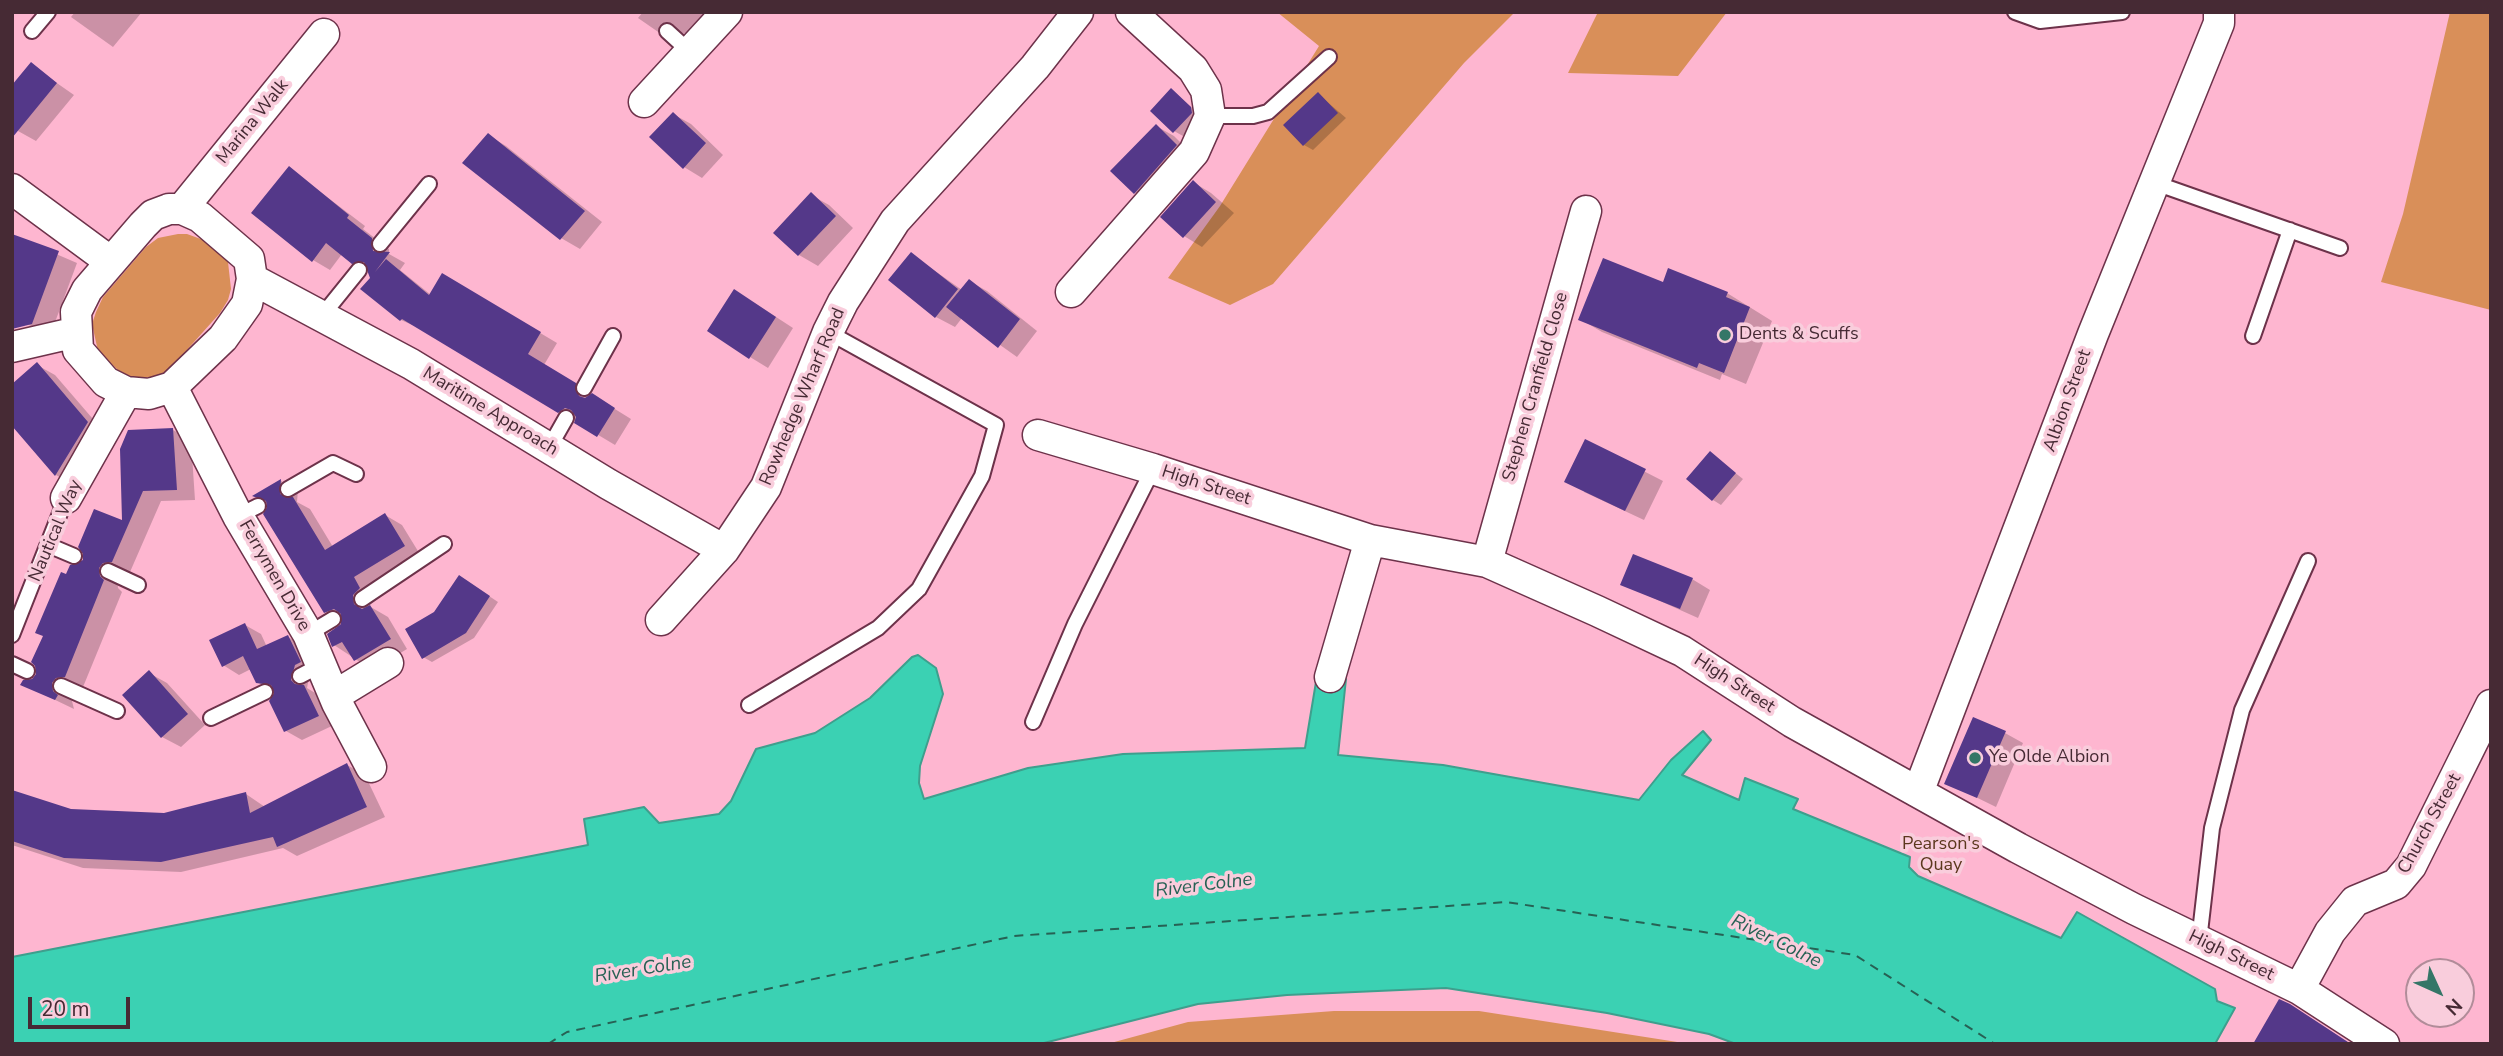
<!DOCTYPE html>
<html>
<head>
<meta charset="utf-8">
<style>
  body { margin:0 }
  #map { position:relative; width:2503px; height:1056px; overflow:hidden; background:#feb6d0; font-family:"Nunito Sans",sans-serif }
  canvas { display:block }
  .frame { position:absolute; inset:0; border:14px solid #462a34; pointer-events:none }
  .north { position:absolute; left:2405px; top:958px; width:70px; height:70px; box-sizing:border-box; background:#f9cddc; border:2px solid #b18c99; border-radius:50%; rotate:135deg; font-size:19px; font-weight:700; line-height:28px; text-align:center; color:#462a34 }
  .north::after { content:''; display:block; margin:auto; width:24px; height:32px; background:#347667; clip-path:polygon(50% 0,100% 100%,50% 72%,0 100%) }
  .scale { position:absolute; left:28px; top:997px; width:102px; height:32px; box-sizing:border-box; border:4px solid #462a34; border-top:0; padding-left:9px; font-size:21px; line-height:24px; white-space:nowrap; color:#462a34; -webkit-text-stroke:5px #f9cddc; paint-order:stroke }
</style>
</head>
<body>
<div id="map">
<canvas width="2503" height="1056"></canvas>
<div class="frame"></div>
<div class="north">N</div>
<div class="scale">20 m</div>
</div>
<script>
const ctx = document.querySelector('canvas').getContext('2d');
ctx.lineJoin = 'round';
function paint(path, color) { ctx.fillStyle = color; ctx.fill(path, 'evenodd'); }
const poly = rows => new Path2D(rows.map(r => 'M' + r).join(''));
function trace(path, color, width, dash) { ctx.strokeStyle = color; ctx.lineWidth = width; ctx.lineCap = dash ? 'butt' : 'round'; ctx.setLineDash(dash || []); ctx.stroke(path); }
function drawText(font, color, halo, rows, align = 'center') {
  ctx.font = font + ' "Nunito Sans",sans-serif'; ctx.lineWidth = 7; ctx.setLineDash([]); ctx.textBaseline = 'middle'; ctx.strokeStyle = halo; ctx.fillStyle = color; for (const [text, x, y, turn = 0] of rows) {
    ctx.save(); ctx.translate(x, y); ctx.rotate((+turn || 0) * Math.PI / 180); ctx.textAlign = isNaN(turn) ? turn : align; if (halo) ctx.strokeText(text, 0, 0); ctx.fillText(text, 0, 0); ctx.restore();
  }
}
paint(poly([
  [1277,12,1515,12,1464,63,1273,284,1230,305,1168,278,1220,206,1319,46],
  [1598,12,1727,12,1678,76,1568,73],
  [2450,12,2491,12,2491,310,2381,282,2403,214],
  [178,234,187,234,209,242,228,262,231,289,228,300,220,313,169,370,155,377,137,378,121,373,98,351,92,324,96,312,103,297,146,247,158,238],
  [1334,1011,1479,1011,1690,1044,1107,1044,1188,1022]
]), '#d98f59');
const water = poly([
  [918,655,936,668,943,694,920,766,919,783,924,799,1028,768,1123,754,1305,748,1317,676,1346,679,1338,755,1443,765,1639,800,1671,760,1703,731,1711,740,1682,775,1739,800,1745,778,1798,799,1793,809,1910,857,1909,867,1918,876,2061,938,2077,912,2215,989,2217,1001,2235,1008,2215,1044,1736,1044,1709,1034,1607,1013,1446,988,1287,995,1198,1004,1040,1044,12,1044,12,957,588,845,584,819,644,807,659,823,719,814,731,801,756,749,815,733,870,698,912,657,918,655]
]);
paint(water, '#3bd1b3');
trace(water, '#3e9f8d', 2);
paint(poly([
  [75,12,142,12,113,47,71,17],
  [643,12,712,12,692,33,679,34,677,45,638,18],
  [31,65,74,95,36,141,18,131],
  [1172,90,1199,114,1200,118,1183,136,1174,131],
  [1318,94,1346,118,1313,150,1304,145],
  [673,114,691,124,723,155,702,178,684,167],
  [1156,126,1174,136,1194,156,1153,203,1135,193],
  [488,135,506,146,602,222,580,249,561,238,465,163],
  [289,168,365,226,363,229,389,249,389,254,405,263,400,270,431,295,443,275,557,343,544,365,631,419,615,445,419,328,401,320,363,289,372,278,370,272,342,254,330,270,313,260],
  [1193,182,1211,193,1234,213,1202,247,1184,236],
  [811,195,829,205,853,228,818,266,799,255,776,233],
  [12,235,77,263,51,333,12,319],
  [911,254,962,290,969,281,987,291,1037,331,1017,357,962,318,955,327,936,317,891,280],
  [1664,284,1727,293,1772,321,1746,384,1722,374,1720,380,1602,332,1580,319],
  [753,302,793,328,768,368,750,357],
  [37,365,55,375,105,433,73,485,56,475],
  [173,430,191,440,195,500,161,501,130,572,122,572,117,578,118,588,122,592,83,687,75,687,70,693,74,709,22,684,33,681,38,675,67,577,124,523],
  [1585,441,1663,481,1644,520,1584,492],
  [1710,453,1743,479,1721,505,1713,500],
  [281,481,298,490,297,502,310,509,333,547,385,515,402,525,421,556,370,587,377,599,369,606,388,617,407,649,372,670,334,645,343,623,325,612,267,503,255,496],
  [1692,579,1710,590,1698,618,1622,584],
  [468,582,498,602,474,638,432,662,423,657,435,613],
  [245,625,261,634,267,647,288,637,304,646,310,673,307,688,320,696,334,725,302,740,286,731,275,692,257,682,251,669,239,675,223,665],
  [149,673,167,683,205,725,181,747,162,737],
  [2005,733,2023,743,1996,807,1947,783],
  [347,765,365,775,385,817,297,856,283,848,181,872,83,868,12,845,12,791,70,810,164,814,246,794,265,807]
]), '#0003');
trace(poly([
  [548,1044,567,1032,1014,936,1506,902,1855,955,1995,1044]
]), '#276154', 2, [9, 7]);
paint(poly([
  [31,62,57,83,12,138,12,85],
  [1171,88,1191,107,1192,113,1173,133,1150,111],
  [1318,92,1338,113,1303,146,1283,125],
  [673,112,706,143,683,169,649,137],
  [1156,124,1177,145,1134,194,1110,171],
  [488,133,585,211,560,240,462,163],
  [289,166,349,215,347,218,372,238,373,251,390,252,375,272,386,259,429,295,442,273,541,332,528,354,576,383,579,396,585,398,592,393,615,408,597,437,574,423,576,417,571,410,565,408,558,413,402,319,400,321,360,289,370,278,364,262,352,264,326,243,312,262,251,213],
  [1193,180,1216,202,1183,238,1160,217],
  [811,192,836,216,798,256,773,233],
  [12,234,59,251,32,324,12,329],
  [911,252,958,289,935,318,888,280],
  [1603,258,1663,282,1668,268,1728,292,1726,297,1750,307,1724,373,1699,363,1697,368,1578,320],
  [969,279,1020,319,998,348,946,307],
  [734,289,776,317,749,359,707,331],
  [37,362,88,422,55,476,12,426,12,384],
  [173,428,177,490,143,491,112,562,103,563,99,568,100,576,104,580,65,677,56,678,52,683,53,691,58,695,55,700,20,685,23,680,32,679,36,674,35,666,31,662,43,636,35,633,61,572,66,574,70,565,83,560,83,554,78,547,94,509,122,520,120,449,128,430],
  [1585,439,1646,469,1625,511,1564,482],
  [1710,451,1736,473,1712,501,1686,479],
  [281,479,280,494,293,497,325,550,385,513,405,546,354,577,360,588,353,595,354,604,362,609,370,605,391,639,354,661,342,642,332,647,327,634,341,624,341,614,334,609,324,613,263,514,267,507,266,501,252,496],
  [1633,554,1693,578,1680,609,1620,585],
  [459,575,490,596,466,633,422,659,405,629,434,612],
  [245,623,257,649,288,635,301,662,295,665,291,680,295,684,304,685,319,716,284,732,269,701,274,693,271,685,256,683,243,656,222,667,209,640],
  [149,670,188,714,161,738,122,695],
  [1973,717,2006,731,1977,798,1944,784],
  [347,763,367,807,277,847,273,837,161,862,64,858,12,841,12,790,71,809,164,813,246,792,250,813],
  [2279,999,2290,1004,2351,1044,2253,1044]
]), '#543889');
const service = poly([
  [2015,12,2040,21,2122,12],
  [32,31,48,12],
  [667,31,690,52],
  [1210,116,1253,116,1268,112,1329,57],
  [2155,183,2340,248],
  [380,244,429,184],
  [321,317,359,270],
  [2253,336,2290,230],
  [584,388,613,336],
  [549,448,566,418],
  [288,489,333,463,356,474],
  [238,516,258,506],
  [48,545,74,556],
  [108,571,138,585],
  [362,599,444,544],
  [308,634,333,619],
  [12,635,66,498],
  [12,664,27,671],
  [300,676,321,665],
  [61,686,117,711],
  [749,705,878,628,919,589,982,476,996,425,828,332],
  [211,718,265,692],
  [1033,722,1075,624,1153,469],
  [2199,941,2212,828,2242,710,2308,561]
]);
const minor = poly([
  [644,102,727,12],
  [12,189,111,262],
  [169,209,182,209,200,217,249,259,252,279,247,304,223,338,172,387,149,394,126,392,106,382,78,350,76,312,87,290,143,225,153,215,169,209],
  [182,209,324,34],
  [252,279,411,364,608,484,724,550],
  [1071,292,1194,152,1210,116,1206,90,1193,69,1131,12],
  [12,347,77,332],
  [172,387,238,516,308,634,337,703,371,767],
  [1038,435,1153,469,1370,540,1487,562,1597,611,1682,651,1792,722,2018,848,2134,909,2299,989,2384,1044],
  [66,498,126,392],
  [1487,562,1586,211],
  [661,620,724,550,766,487,828,332,843,302,895,221,1035,67,1078,12],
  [1330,677,1370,540],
  [334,696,388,663],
  [1919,790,2093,334,2219,23,2219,12],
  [2299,989,2330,932,2355,901,2396,884,2411,866,2491,705]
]);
trace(service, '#6d324a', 18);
trace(minor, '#6d324a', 33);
trace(service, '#fff', 14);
trace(minor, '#fff', 30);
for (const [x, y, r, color] of [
  [1725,335,7,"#347667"],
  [1975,758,7,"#347667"]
]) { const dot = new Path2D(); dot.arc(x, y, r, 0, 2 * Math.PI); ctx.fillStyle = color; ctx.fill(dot); trace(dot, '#f9cddc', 2.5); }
drawText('18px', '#462a34', '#f9cddc', [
  ["Marina Walk",253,122,-51],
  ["Stephen Cranfield Close",1536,387,-74],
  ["Rowhedge Wharf Road",803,397,-67],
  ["Albion Street",2068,401,-70],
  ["Maritime Approach",490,412,31],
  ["High Street",1206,486,18],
  ["Nautical Way",56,531,-67],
  ["Ferrymen Drive",274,576,60],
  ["High Street",1734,684,33],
  ["Church Street",2430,824,-61],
  ["High Street",2231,956,26]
]);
drawText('18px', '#462a34', '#f9cddc', [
  ["Dents & Scuffs",1739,335],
  ["Ye Olde Albion",1989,758]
], 'left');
drawText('18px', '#5b371d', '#f9cddc', [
  ["Pearson's",1941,845],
  ["Quay",1941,866]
]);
drawText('italic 19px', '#276154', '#f9cddc', [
  ["River Colne",1204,886,-7],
  ["River Colne",1776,942,26],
  ["River Colne",643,970,-9]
]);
</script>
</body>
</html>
